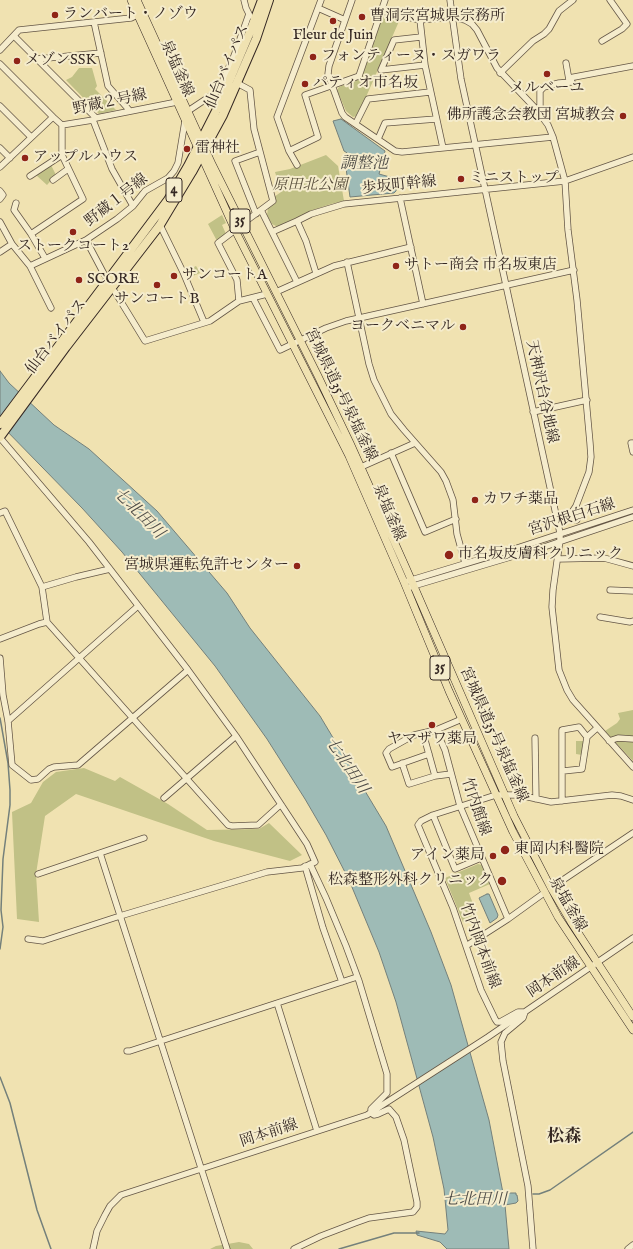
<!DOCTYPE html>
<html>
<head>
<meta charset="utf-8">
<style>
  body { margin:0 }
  canvas { display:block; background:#f0e2b1 }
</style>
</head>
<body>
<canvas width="633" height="1249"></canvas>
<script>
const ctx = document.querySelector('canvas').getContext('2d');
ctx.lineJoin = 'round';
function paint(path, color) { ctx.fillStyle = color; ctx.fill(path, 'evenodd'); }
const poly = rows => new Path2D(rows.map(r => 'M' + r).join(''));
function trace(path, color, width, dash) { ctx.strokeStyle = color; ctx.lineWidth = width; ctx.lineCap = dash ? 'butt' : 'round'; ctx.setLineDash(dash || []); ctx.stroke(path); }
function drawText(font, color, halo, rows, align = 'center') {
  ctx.font = font + ' "IM FELL English","Noto Serif JP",serif'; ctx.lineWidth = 4; ctx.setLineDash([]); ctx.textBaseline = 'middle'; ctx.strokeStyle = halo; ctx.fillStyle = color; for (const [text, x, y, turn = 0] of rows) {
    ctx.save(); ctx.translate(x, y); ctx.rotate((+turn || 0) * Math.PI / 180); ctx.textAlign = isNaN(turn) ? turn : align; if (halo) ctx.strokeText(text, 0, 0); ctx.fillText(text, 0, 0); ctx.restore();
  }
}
paint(poly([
  [386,15,400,19,366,97,356,116,353,117,346,111,337,90,339,87,360,78,362,76,383,16],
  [79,68,92,68,97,86,95,89,116,110,99,114,66,80,72,77],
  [326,155,338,166,344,201,331,204,310,211,278,227,272,224,267,215,268,208,274,197,281,192,275,172,290,169],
  [51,165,56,175,47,185,36,175],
  [222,215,226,223,222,225,226,234,217,241,208,224],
  [196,266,200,273,188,278,186,271],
  [633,710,633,761,605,731,617,723,620,719,618,713],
  [576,741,584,741,582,755,576,754],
  [84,768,115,781,120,777,168,804,207,830,259,829,269,823,302,855,290,861,214,841,76,794,45,816,36,874,39,922,17,919,12,812,31,803,43,782,56,772],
  [478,864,482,865,490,884,469,893,476,912,471,918,463,922,445,878],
  [239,1242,249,1244,253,1249,210,1249,216,1246]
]), '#c1c186');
const water = poly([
  [341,119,385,151,379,174,397,179,396,191,394,193,350,197,345,161,349,154,344,151,333,121,341,119],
  [0,371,9,383,54,425,89,449,157,511,227,593,250,628,320,716,386,826,431,932,451,985,489,1120,503,1193,516,1193,516,1195,517,1195,518,1201,516,1203,505,1205,509,1249,447,1249,440,1242,417,1235,416,1231,445,1234,448,1230,444,1189,433,1137,396,1002,379,952,349,880,326,835,305,799,267,739,215,666,122,552,82,508,0,424,0,371],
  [487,894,489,894,498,915,497,918,490,923,479,898,487,894]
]);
paint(water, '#9ebbb6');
trace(water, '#74807b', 1);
trace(poly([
  [0,718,8,763,10,790,10,805,3,859,1,910,3,927,0,949],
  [0,1077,10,1103,37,1210,51,1249],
  [533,1194,539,1194,550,1190,633,1132],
  [339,1249,394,1233,419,1233]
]), '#74807b', 1.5);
const minor = poly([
  [244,0,246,8,250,16],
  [352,0,329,66,328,74,342,113,345,117,395,151,402,152,553,137],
  [450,0,461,79,560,533,560,540,553,590,552,607,559,670,567,690,573,700,633,767],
  [318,8,345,20],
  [382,11,420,20,452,17,465,20,472,24,477,30,497,68,537,110,548,125,553,137,565,181,568,230,577,300,590,443,591,457,589,472,576,506,570,515,572,519,577,520,579,514,576,506],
  [420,20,425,65,443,148],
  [94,22,108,86,130,111],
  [14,36,96,118],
  [421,37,394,40,381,70,425,65],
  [602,41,622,29,627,24,610,0],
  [0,50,19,30,131,18,141,13],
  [37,59,101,53],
  [566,63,569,80],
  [0,64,53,117],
  [500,73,533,41,544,34,549,29,559,11,573,0],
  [569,78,633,66],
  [237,83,250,90,254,129,273,201,242,224],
  [0,106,31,137],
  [188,111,218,91,234,56,249,14],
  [470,118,537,110,540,106,540,91,544,87,559,83,572,82],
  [93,120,112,169,133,206],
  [356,123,368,99,430,92],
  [378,139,385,123,436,119],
  [0,148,10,158],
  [289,151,318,137,305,95,359,76,385,0],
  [297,165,289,151,277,117,321,0],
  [0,167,53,117,62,125,93,120,96,118,177,102],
  [30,176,62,155],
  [53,180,68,169],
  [0,191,3,195,0,199],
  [400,198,423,304],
  [16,203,14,210,31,234],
  [261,210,297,282],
  [256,214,235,161,260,152],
  [0,222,12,244,30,266,86,240,117,219,133,206,145,191,168,178,174,171,178,163,185,121],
  [160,225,183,272,204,322],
  [235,230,218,243,237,280,239,301],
  [272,232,297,221],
  [86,240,104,274],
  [0,252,12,244],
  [45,258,31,234,83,199,62,155,62,125],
  [347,262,369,364,374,380,391,414,404,430,441,472,446,481,453,500,457,534,465,563],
  [30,266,51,308],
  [316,273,306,241,297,221,311,214,344,204,565,181,633,157],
  [115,292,145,341,210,321,239,301,267,294],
  [276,292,334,266,411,247],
  [253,298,280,350,326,328,346,321,574,270],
  [533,412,587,400],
  [2,440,89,542,188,670,236,736,307,844,315,862,302,868,267,872,120,916,43,941,28,939],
  [633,443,631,443,633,452],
  [391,453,425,532,456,519],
  [361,467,415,443],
  [0,513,5,511,42,587,47,622],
  [558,559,604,558,633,566],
  [408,581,517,548,633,510],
  [42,587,76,577,110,569],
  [410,587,544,547,633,517],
  [610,590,633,591],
  [600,617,630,622,633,621],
  [0,639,39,624,47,622,228,825,232,826,258,825,279,806,282,806],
  [0,658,3,695,8,721,12,765,31,780,38,779,49,769,54,767,78,765,188,670],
  [462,719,436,730,445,750,460,806,508,919,544,893],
  [8,721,138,606],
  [535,738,536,799],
  [609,741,618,738,633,739],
  [429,754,392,767,386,753,389,749,414,735,436,730],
  [402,763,409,784,435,776,423,733],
  [563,771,582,769,587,737],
  [435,776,451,774],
  [164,798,236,736],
  [562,801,562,730,579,727,587,737,597,728],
  [433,815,455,869,481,858],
  [100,853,227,1249],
  [305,866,323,928,342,982],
  [38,874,144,838],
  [551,888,633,833],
  [466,946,508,919],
  [277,1003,317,1131],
  [127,1051,130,1051,357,977],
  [93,1249,97,1231,105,1215,110,1206,121,1195,367,1115,488,1037,633,938],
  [294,1249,321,1236,355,1223,369,1218,413,1212,417,1207,417,1202,404,1140,396,1117,389,1109,378,1114,374,1115,371,1113,371,1109,387,1093,387,1074,359,981,346,946,326,898,310,864],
  [533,1249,528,1186,503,1061,501,1042,505,1033,523,1018,525,1012,518,1012,500,1022,497,1022,495,1019,481,990,453,908,418,825,421,821,433,815,496,795,519,795,551,802,612,795,621,796,633,800],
  [628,1249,633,1245]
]);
const major = poly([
  [131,0,235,230,349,456,404,582,449,691,513,832,558,917,633,1030],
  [137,0,211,162,318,376,350,443,406,568,514,816,551,888,571,922,633,1017]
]);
const highway = poly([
  [0,424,168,200,188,166,218,107,250,32,262,0],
  [0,437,66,347,160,225,169,210,192,172,223,115,256,39,269,0]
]);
trace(minor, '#645646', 7);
trace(major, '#352823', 8);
trace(highway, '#352823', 10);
trace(minor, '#f5eccc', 5.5);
trace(major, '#f0e2b1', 7);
trace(highway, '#f0e2b1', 8);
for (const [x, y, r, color] of [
  [55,15,4,"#8f2418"],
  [362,17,4,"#8f2418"],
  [333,21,4,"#8f2418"],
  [313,57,4,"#8f2418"],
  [17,61,4,"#8f2418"],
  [547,74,4,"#8f2418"],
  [305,84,4,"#8f2418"],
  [623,116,4,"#8f2418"],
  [187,149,4,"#8f2418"],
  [25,158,4,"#8f2418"],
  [461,179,4,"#8f2418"],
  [73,232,4,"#8f2418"],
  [396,266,4,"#8f2418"],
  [174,276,4,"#8f2418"],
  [79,280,4,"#8f2418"],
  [157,285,4,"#8f2418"],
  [463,327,4,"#8f2418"],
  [475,500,4,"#8f2418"],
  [449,555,5,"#8f2418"],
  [297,566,4,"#8f2418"],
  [432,725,4,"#8f2418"],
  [505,850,5,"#8f2418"],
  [493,856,4,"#8f2418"],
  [502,881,5,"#8f2418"]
]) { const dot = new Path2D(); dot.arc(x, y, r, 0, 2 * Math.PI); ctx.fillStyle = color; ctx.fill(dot); trace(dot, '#f5eccc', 1.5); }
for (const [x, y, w] of [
  [174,190,16],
  [240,221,20],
  [440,668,20]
]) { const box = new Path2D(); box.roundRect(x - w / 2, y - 12, w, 24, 3); ctx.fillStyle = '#f5eccc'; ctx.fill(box); trace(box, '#352823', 1); }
drawText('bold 14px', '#352823', null, [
  ["4",174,190],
  ["35",240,221],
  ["35",440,668]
]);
drawText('15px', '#352823', '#f5eccc', [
  ["ランバート・ノゾウ",63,15],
  ["曹洞宗宮城県宗務所",370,17],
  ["Fleur de Juin",333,36,"center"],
  ["フォンティーヌ・スガワラ",321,57],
  ["メゾンSSK",25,61],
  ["パティオ市名坂",313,84],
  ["メルベーユ",547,89,"center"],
  ["佛所護念会教団 宮城教会",615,116,"right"],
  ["雷神社",195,149],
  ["アップルハウス",33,158],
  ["ミニストップ",469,179],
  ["ストークコート2",73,247,"center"],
  ["サトー商会 市名坂東店",404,266],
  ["サンコートA",182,276],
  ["SCORE",87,280],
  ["サンコートB",157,300,"center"],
  ["ヨークベニマル",455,327,"right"],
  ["カワチ薬品",483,500],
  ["市名坂皮膚科クリニック",458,555],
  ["宮城県運転免許センター",289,566,"right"],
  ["ヤマザワ薬局",432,740,"center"],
  ["東岡内科醫院",514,850],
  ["アイン薬局",485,856,"right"],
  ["松森整形外科クリニック",493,881,"right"]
], 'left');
drawText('15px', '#352823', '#f5eccc', [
  ["仙台バイパス",228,67,-67],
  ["泉塩釜線",176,69,66],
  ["野蔵２号線",110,103,-12],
  ["歩坂町幹線",399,186,-6],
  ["野蔵１号線",117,201,-38],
  ["仙台バイパス",57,337,-53],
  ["天神沢台谷地線",541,392,78],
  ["宮城県道35号泉塩釜線",340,395,64],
  ["泉塩釜線",388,513,67],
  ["宮沢根白石線",572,518,-18],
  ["宮城県道35号泉塩釜線",493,735,66],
  ["竹内館線",475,807,71],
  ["泉塩釜線",567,905,60],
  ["竹内岡本前線",479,946,70],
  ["岡本前線",554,978,-34],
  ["岡本前線",269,1134,-18]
]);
drawText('italic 15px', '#584e3c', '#f5eccc', [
  ["原田北公園",310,186]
]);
drawText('italic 16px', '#4f4d48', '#f5eccc', [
  ["調整池",364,165],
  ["七北田川",138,514,45],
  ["七北田川",346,766,56],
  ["七北田川",475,1201]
]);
drawText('bold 17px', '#352823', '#f5eccc', [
  ["松森",564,1138]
]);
</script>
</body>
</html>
